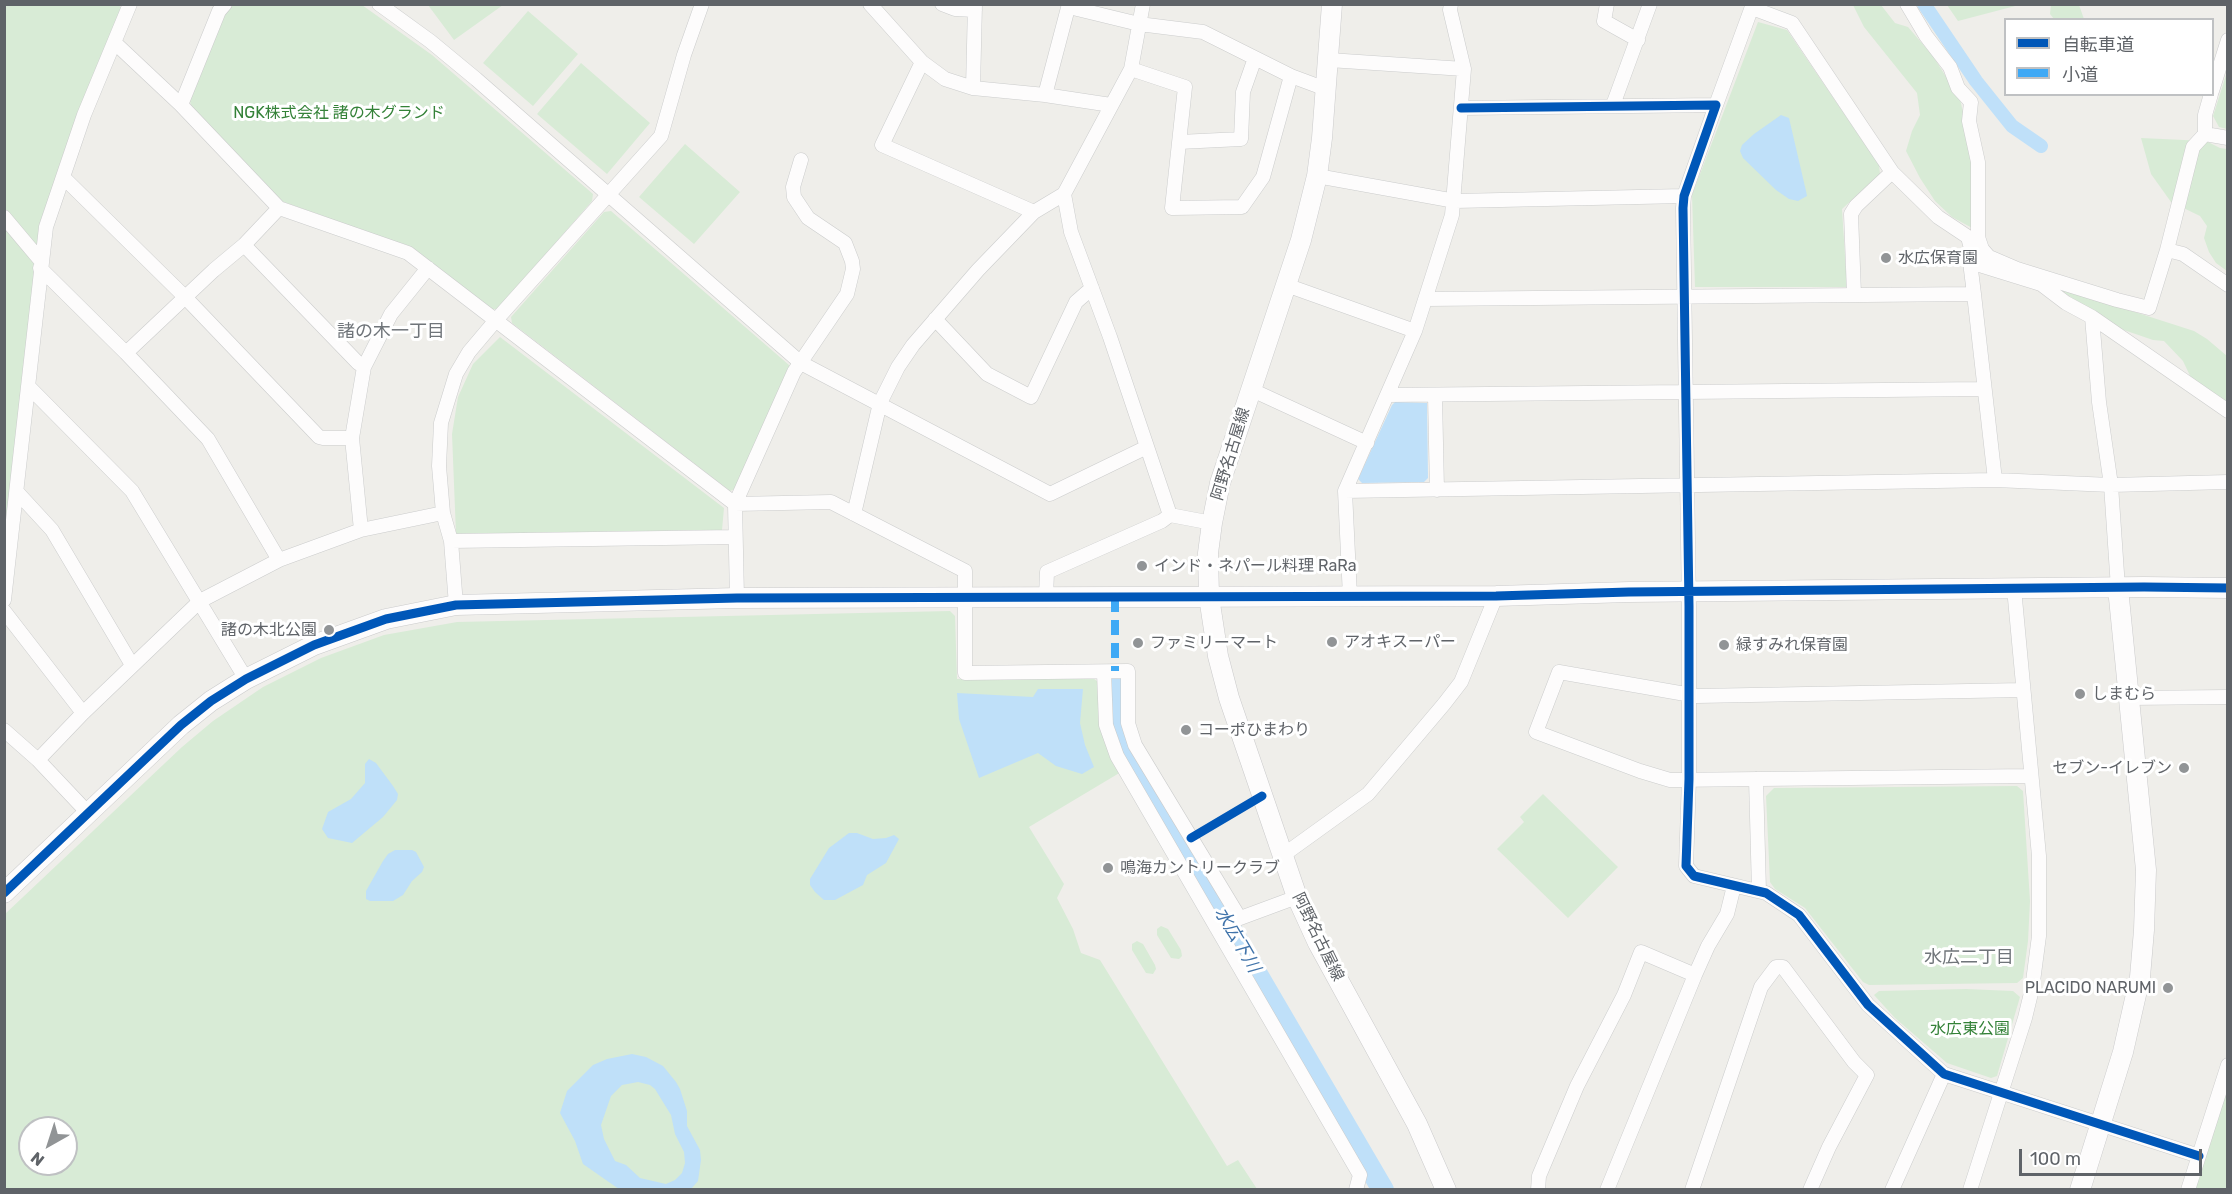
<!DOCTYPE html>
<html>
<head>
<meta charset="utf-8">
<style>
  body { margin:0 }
  #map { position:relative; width:2232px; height:1194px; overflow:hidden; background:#efeeea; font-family:Rubik,"Noto Sans JP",sans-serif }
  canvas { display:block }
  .frame { position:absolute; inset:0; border:6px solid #5f6368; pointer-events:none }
  .legend { position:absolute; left:2004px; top:18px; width:210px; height:78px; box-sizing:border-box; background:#fff; border:2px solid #bfc1c3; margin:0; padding:8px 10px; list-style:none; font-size:18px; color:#5f6368 }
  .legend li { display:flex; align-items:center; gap:12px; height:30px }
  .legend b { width:30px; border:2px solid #bfc1c3 }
  .north { position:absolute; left:18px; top:1116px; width:60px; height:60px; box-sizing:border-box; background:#fff; border:2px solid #bfc1c3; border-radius:50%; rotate:219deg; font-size:16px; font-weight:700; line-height:24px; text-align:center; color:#5f6368 }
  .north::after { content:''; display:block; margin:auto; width:21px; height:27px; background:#919496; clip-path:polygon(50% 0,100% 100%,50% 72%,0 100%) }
  .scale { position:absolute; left:2019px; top:1149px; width:183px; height:27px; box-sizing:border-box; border:3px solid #5f6368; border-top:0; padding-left:8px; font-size:18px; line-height:21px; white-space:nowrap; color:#5f6368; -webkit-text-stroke:4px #fff; paint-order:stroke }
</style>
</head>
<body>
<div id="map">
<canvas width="2232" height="1194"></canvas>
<div class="frame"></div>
<ul class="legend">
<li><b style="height:8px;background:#0057b8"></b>自転車道</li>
<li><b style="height:8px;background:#3fa9f5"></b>小道</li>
</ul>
<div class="north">N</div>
<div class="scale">100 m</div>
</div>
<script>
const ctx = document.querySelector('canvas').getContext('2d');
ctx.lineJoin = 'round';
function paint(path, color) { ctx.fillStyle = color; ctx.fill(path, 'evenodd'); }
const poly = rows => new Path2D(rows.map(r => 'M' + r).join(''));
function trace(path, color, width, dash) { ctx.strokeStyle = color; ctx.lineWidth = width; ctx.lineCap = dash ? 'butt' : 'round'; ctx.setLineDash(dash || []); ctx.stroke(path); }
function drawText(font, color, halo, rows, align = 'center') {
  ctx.font = font + ' Rubik,"Noto Sans JP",sans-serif'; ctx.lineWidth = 6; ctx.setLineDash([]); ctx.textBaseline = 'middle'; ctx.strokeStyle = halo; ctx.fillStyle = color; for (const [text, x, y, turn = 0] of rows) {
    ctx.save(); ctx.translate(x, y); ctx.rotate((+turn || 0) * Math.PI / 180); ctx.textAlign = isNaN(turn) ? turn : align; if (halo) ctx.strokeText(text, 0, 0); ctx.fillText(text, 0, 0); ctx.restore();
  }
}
paint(poly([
  [5,5,119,5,122,9,38,253,5,212],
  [229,5,362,5,432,55,593,194,592,201,498,309,491,309,412,248,281,201,192,111,190,101,224,10],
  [428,5,427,5,503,5,454,40],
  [1853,5,1881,5,1895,23,1908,27,1933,56,1960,99,1973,156,1974,229,1952,217,1935,201,1920,178,1906,151,1912,131,1920,115,1917,93,1864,27],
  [1947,5,2019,5,1958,21],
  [2051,5,2079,5,2084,19,2054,19,2050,14],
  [528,11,578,54,533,106,483,63],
  [1758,22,1787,30,1879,165,1880,174,1842,209,1847,287,1695,287,1692,195],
  [581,63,650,123,607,174,537,114],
  [2227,72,2227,129,2219,127,2213,116],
  [2141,138,2206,141,2220,148,2227,149,2227,271,2216,263,2209,252,2204,238,2207,226,2200,216,2171,202,2151,174],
  [685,144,740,192,694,244,639,197],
  [611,211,789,365,790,372,737,488,730,491,512,323,511,317,604,212],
  [5,222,36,260,5,549],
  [2054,286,2194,331,2207,339,2227,356,2227,406,2193,382,2183,361,2164,341,2153,340,2118,328],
  [500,337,724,508,722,530,456,534,452,434,458,397,473,364],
  [950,611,955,616,957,679,1093,678,1098,682,1121,772,1029,827,1064,884,1057,898,1073,929,1081,953,1100,960,1227,1166,1238,1160,1257,1189,5,1190,5,914,182,747,213,721,263,687,321,658,384,635,457,622],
  [30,1128,66,1128,66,1164,30,1164],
  [2017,786,2023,791,2030,901,2028,941,2023,978,2017,983,1869,985,1863,982,1805,908,1775,889,1770,882,1766,796,1774,788],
  [1543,794,1618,867,1568,918,1497,849,1524,822,1520,817],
  [1161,926,1168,929,1181,950,1182,956,1179,959,1171,958,1157,935,1157,929],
  [1137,941,1143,944,1155,965,1156,969,1153,974,1146,973,1132,950,1132,944],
  [1966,989,2013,991,2020,997,1997,1076,1991,1078,1947,1063,1895,1018,1874,995,1879,991],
  [2227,1085,2227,1189,2193,1190]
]), '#d8ebd6');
paint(poly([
  [1781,115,1789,118,1806,191,1807,196,1798,201,1789,199,1776,190,1743,158,1740,151,1742,145,1754,134],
  [1395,402,1427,403,1428,478,1424,482,1362,483,1358,479,1392,405],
  [1038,689,1083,689,1080,723,1085,745,1094,767,1082,774,1056,766,1038,753,979,778,959,719,957,693,1033,697],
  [369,759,376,763,393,786,398,794,397,800,383,817,352,843,328,838,322,829,328,812,351,799,365,783,365,764],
  [849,833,857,833,873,839,886,838,894,835,899,839,886,863,867,875,863,885,835,900,824,900,815,892,810,885,810,879,829,848],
  [395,850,412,850,416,852,424,867,422,872,412,881,403,895,393,901,370,901,366,899,366,891,383,861,388,854],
  [632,1054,646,1057,663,1066,676,1082,680,1089,687,1111,687,1126,700,1150,701,1160,698,1181,691,1189,621,1190,616,1187,583,1164,575,1141,560,1113,567,1091,593,1065,607,1059],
  [638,1082,650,1085,655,1089,671,1115,675,1134,684,1152,685,1163,682,1173,675,1180,666,1184,640,1178,626,1165,615,1161,604,1139,601,1125,611,1096,622,1085]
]), '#bfe0f9');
trace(poly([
  [1924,4,1976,81,2012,126,2041,146]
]), '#bfe0f9', 14);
trace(poly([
  [1115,683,1117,727,1127,752,1383,1190]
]), '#bfe0f9', 22);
const street = poly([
  [379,4,430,41,476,79,801,363,1050,494,1147,447],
  [870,4,922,62,945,79,973,88,1045,95,1111,105],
  [942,4,955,9,975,10],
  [1607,4,1604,21,1638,40],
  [1907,4,1926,36,1950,67,1958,88,1971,102,1969,121,1978,162,1978,237,1982,249,1989,257,2017,269,2117,300,2149,308,2167,250,2193,147,2205,134,2205,115,2211,94],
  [1069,7,1139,24,1203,32,1291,76,1326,89],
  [1752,8,1792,23,1892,172,1856,206,1851,214,1854,294],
  [115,43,181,105,279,208,408,253,735,504,831,502,965,571,965,673,1128,671,1128,723,1135,745,1239,917],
  [1329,60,1464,69],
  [922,62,882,145,1034,212],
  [1131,69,1185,87,1172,208,1242,207,1263,177,1291,76],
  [973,88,975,4],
  [2212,91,2228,40],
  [1045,95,1069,4],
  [181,105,219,11,225,4],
  [1613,105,1650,4],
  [1716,105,1753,4],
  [1461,108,1716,105,1684,196,1683,208,1689,606,1689,779,1686,866,1694,876,1766,893,1799,915,1868,1005,1944,1074,2199,1156],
  [2205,134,2228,138],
  [1179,142,1241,139,1243,92,1255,58],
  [1892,172,1938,217,1968,237,1975,264],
  [1317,176,1455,201,1684,196],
  [63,177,185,297,319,437,323,438,352,438],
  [1064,194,1071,232,1110,337,1170,515],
  [4,217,41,261],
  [244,245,358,363,364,367],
  [2167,250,2183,254,2228,285],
  [40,268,126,353,208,439,279,560],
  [1286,285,1415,331],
  [1974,294,1970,262,2041,284,2066,303,2092,317,2228,411],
  [1426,299,1974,294,1995,480],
  [2092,317,2099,402,2111,485,2118,588],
  [935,319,987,374,1031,397,1076,302,1092,288],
  [126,353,214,270,244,245,279,208],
  [28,386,132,491,246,679],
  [1252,390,1367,443],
  [1388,395,1983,389],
  [1435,396,1437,490],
  [1345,491,1995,480,2111,485,2228,482],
  [17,492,52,530,132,665],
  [854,514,880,403,898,367,913,345,978,270,1034,212,1064,194,1131,69,1143,4],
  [361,530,352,438,364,367,391,314,428,268],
  [451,541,735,537],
  [1046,597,1047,572,1162,521,1170,515,1212,523],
  [1350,597,1345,491,1415,331,1452,215,1464,69,1450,10,1451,4],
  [737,598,735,504,794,372,847,294,853,269,852,261,845,243,808,218,794,197,793,187,801,160],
  [4,600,46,227,84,115,130,4],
  [456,605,451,541,443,513,439,466,441,423,456,374,469,352,496,320,661,136,684,55,702,4],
  [4,611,83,713],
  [1104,673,1106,725,1117,756,1360,1175,1356,1190],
  [2023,690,1697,696,1559,672,1536,732,1640,771,1670,780,2031,776],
  [2128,698,2228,697],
  [4,730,38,760,89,814],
  [38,760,83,713,200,601,279,560,361,530,443,513],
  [1756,779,1759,891],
  [1282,856,1368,794,1444,704,1461,682,1496,596],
  [1216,927,1297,897],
  [1538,1190,1539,1176,1577,1086,1624,995,1641,952,1695,975,1708,946,1727,914,1734,886],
  [1607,1190,1695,975],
  [1692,1190,1761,987,1776,967,1783,967,1854,1062,1867,1075,1829,1147,1810,1190],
  [1892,1190,1944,1074],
  [1970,1190,2025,1018,2032,989,2039,936,2039,856,2014,588],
  [2188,1190,2228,1065]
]);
const secondary = poly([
  [1332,4,1322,138,1317,176,1301,240,1220,483,1212,523,1208,553,1209,597,1218,656,1229,698,1297,897,1318,943,1417,1124,1446,1190],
  [4,893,181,725,211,701,246,679,314,645,386,619,456,605,737,598,1496,596,1629,592,2144,587,2228,588],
  [2080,1190,2123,1052,2140,977,2144,930,2146,870,2118,588]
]);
trace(street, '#cbcccc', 15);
trace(secondary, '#cacacb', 21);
trace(street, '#fdfcfc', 14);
trace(secondary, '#fdfcfc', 20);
trace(poly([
  [1115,597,1115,671]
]), '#3fa9f5', 8, [15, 8]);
trace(poly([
  [1461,108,1716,105,1684,196,1683,208,1689,606,1689,779,1686,866,1694,876,1766,893,1799,915,1868,1005,1944,1074,2199,1156],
  [1191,838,1262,796],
  [4,893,181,725,211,701,246,679,314,645,386,619,456,605,737,598,1496,596,1629,592,2144,587,2228,588]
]), '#0057b8', 9);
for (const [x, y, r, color] of [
  [1886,258,6,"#919496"],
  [1142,566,6,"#919496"],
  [329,630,6,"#919496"],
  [1332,642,6,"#919496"],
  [1138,643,6,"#919496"],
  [1724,645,6,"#919496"],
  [2080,694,6,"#919496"],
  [1186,730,6,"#919496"],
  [2184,768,6,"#919496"],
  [1108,868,6,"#919496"],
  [2168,988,6,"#919496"]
]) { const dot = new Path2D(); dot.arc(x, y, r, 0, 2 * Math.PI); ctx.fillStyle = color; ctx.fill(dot); trace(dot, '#fff', 2); }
drawText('16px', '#348238', '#fff', [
  ["NGK株式会社 諸の木グランド",339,113],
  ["水広東公園",1970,1029]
]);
drawText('16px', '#5f6368', '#fff', [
  ["水広保育園",1898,258],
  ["インド・ネパール料理 RaRa",1154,566],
  ["諸の木北公園",317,630,"right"],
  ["アオキスーパー",1344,642],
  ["ファミリーマート",1150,643],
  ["緑すみれ保育園",1736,645],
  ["しまむら",2092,694],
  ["コーポひまわり",1198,730],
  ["セブン-イレブン",2172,768,"right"],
  ["鳴海カントリークラブ",1120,868],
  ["PLACIDO NARUMI",2156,988,"right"]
], 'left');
drawText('16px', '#5f6368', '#fff', [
  ["阿野名古屋線",1231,454,-73],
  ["阿野名古屋線",1318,937,64]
]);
drawText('18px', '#70757a', '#fff', [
  ["諸の木一丁目",391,332],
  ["水広二丁目",1969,958]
]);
drawText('italic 18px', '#4174aa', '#fff', [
  ["水広下川",1237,940,60]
]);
</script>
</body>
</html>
